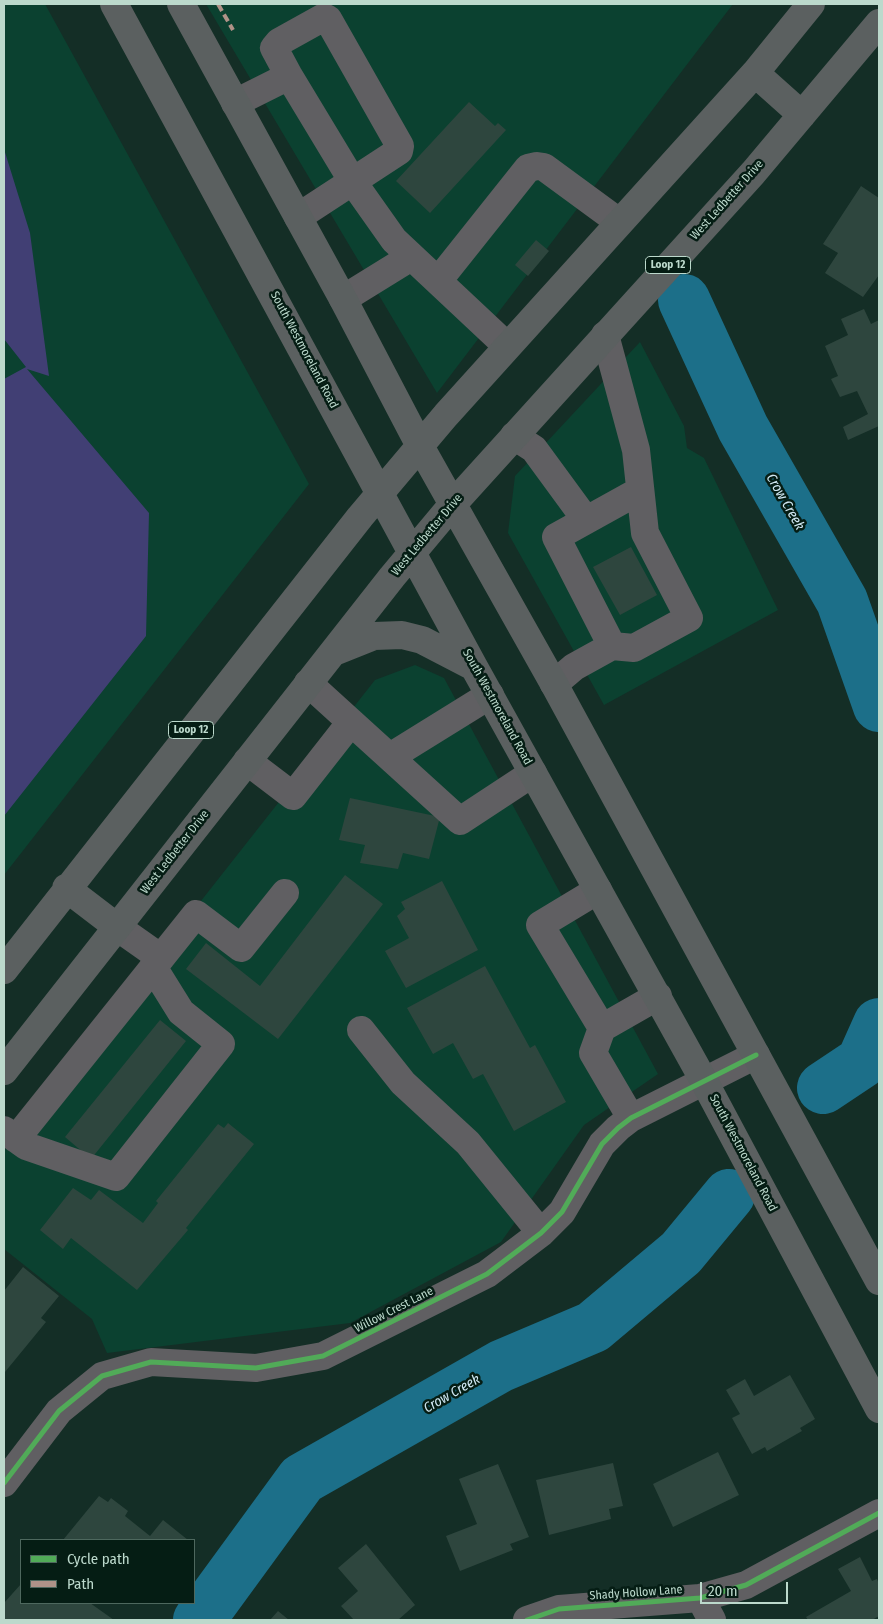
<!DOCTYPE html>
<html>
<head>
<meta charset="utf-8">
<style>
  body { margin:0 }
  #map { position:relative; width:883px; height:1624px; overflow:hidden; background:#142e26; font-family:"Fira Sans Condensed",sans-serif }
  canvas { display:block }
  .frame { position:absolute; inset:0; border:5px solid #bcd9cc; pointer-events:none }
  .legend { position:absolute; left:20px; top:1539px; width:175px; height:65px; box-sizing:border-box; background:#051d14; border:1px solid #4e685e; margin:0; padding:6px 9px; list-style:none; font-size:15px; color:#bcd9cc }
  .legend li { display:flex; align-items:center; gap:10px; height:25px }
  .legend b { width:25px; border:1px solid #4e685e }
  .scale { position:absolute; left:700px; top:1582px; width:88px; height:22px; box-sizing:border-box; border:2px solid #bcd9cc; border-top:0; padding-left:6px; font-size:15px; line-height:18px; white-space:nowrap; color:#bcd9cc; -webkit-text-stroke:4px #051d14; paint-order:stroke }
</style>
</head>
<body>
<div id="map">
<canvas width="883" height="1624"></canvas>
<div class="frame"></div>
<ul class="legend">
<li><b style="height:6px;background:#51ab58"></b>Cycle path</li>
<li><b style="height:6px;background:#af9288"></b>Path</li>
</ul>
<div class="scale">20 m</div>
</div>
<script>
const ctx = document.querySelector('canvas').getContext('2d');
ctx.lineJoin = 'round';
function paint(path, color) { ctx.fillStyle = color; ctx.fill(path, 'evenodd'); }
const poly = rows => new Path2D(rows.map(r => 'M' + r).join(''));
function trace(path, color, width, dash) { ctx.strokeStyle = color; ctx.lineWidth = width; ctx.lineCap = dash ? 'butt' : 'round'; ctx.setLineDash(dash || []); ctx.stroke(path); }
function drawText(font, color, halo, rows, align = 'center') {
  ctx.font = font + ' "Fira Sans Condensed",sans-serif'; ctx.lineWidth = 5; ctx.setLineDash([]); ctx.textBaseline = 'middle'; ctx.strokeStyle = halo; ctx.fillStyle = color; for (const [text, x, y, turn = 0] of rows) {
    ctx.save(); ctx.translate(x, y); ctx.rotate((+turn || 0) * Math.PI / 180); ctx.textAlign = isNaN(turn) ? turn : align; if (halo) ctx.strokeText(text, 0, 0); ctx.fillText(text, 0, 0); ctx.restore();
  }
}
paint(poly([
  [4,4,45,4,309,484,4,875],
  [206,4,733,4,437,393],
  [640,342,684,426,687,448,704,458,778,610,604,705,508,533,515,476],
  [415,665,444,678,658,1074,584,1125,501,1242,350,1323,107,1353,92,1319,4,1249,4,1151,375,680]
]), '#0b4130');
paint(poly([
  [4,149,30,233,49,376,27,369,149,513,146,636,4,816,4,379,26,367,4,339]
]), '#413f74');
trace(poly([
  [684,300,743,428,842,601,879,706],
  [823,1088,862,1062,879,1024],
  [199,1620,302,1479,501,1366,593,1327,681,1253,729,1195]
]), '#1c6f89', 52);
paint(poly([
  [469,102,495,126,498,123,506,130,430,213,396,181],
  [861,186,879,198,879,275,863,297,825,273,838,253,823,244],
  [536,240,549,251,528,276,515,265],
  [864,309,871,324,879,320,879,426,848,440,843,427,868,414,857,391,840,397,831,379,838,376,825,346,848,335,841,319],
  [631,547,657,595,620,615,593,567],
  [350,798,440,817,429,859,403,853,398,869,360,863,365,845,339,840],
  [345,875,383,904,278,1039,186,969,206,943,260,986],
  [442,881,478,950,406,988,385,951,409,938,397,916,405,909,401,902],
  [485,966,530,1048,535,1045,566,1102,514,1131,483,1074,473,1079,453,1043,433,1054,407,1008],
  [160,1020,186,1041,91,1159,65,1137],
  [228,1123,254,1144,186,1228,188,1230,137,1290,71,1238,63,1249,40,1230,73,1188,91,1200,99,1190,143,1223,158,1203,156,1201,218,1124,224,1128],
  [23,1267,59,1296,41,1318,46,1322,5,1372,4,1291],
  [790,1375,815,1419,800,1428,802,1431,767,1451,765,1447,752,1454,732,1418,740,1414,726,1390,745,1379,754,1396],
  [718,1452,739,1495,673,1527,653,1484],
  [613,1463,623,1506,609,1509,611,1519,549,1535,536,1480],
  [498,1464,529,1537,510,1544,513,1550,460,1571,446,1536,477,1524,459,1479],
  [99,1496,108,1502,111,1498,128,1511,125,1516,150,1536,163,1520,188,1540,63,1540],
  [366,1544,415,1605,398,1620,354,1620,341,1606,358,1591,338,1568],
  [860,1557,872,1581,877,1579,879,1584,879,1616,872,1620,808,1620,806,1617,851,1591,838,1569],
  [21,1584,21,1603,90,1603,114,1620,4,1620,4,1603],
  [278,1611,289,1620,270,1620]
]), '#2e463e');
trace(poly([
  [289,76,274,48,279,42,324,17,328,19,400,146,399,151,298,217],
  [235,103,289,76,353,182,394,240,507,346],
  [438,281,528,168,537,166,544,167,619,222],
  [343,299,411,257],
  [514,436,534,449,586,520],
  [612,646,556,537,639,491],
  [308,683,460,821,533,773],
  [554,684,574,667,612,646,634,648,689,618,645,533,636,450,605,335],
  [390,757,490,695],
  [247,761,293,796,351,722],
  [598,890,540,925,602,1028,658,996],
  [117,927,161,958],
  [602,1028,593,1053,631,1118],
  [361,1030,403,1083,468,1143,541,1233],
  [4,1130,26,1146,116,1177,221,1044,181,1012,153,967],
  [16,1139,196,914,241,948,285,893],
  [4,1483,59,1411,102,1376,151,1362,256,1368,323,1356,487,1274,541,1233,562,1212,602,1144,618,1128,631,1118,756,1055],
  [700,1598,712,1620],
  [527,1620,559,1609,700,1598,746,1585,879,1513]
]), '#605f62', 28);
trace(poly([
  [114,4,474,667,704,1081,879,1409],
  [181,4,343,299,420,446,554,684,879,1281],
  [755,73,802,115],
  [334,652,374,636,402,635,422,640,474,667],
  [66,888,117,927],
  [4,970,360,517,446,415,755,73,811,4],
  [4,1071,392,577,453,504,753,173,879,23]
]), '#5b6060', 28);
trace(poly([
  [218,4,233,30]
]), '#af9288', 4, [8, 4]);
trace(poly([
  [4,1483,59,1411,102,1376,151,1362,256,1368,323,1356,487,1274,541,1233,562,1212,602,1144,618,1128,631,1118,756,1055],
  [527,1620,559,1609,700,1598,746,1585,879,1513]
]), '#51ab58', 5);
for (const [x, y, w] of [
  [668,265,45],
  [191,730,45]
]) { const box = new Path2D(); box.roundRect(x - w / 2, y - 8.5, w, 17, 4); ctx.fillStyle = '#051d14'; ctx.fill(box); trace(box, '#bcd9cc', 1); }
drawText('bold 11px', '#bcd9cc', null, [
  ["Loop 12",668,265],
  ["Loop 12",191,730]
]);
drawText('12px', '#bcd9cc', '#051d14', [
  ["West Ledbetter Drive",727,200,-48],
  ["South Westmoreland Road",304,350,62],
  ["West Ledbetter Drive",427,535,-50],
  ["South Westmoreland Road",497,707,61],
  ["West Ledbetter Drive",175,852,-52],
  ["South Westmoreland Road",743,1153,62],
  ["Willow Crest Lane",394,1310,-27],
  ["Shady Hollow Lane",636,1593,-4]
]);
drawText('italic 14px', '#d0e7f2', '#051d14', [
  ["Crow Creek",785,502,60],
  ["Crow Creek",452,1394,-30]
]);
</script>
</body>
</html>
